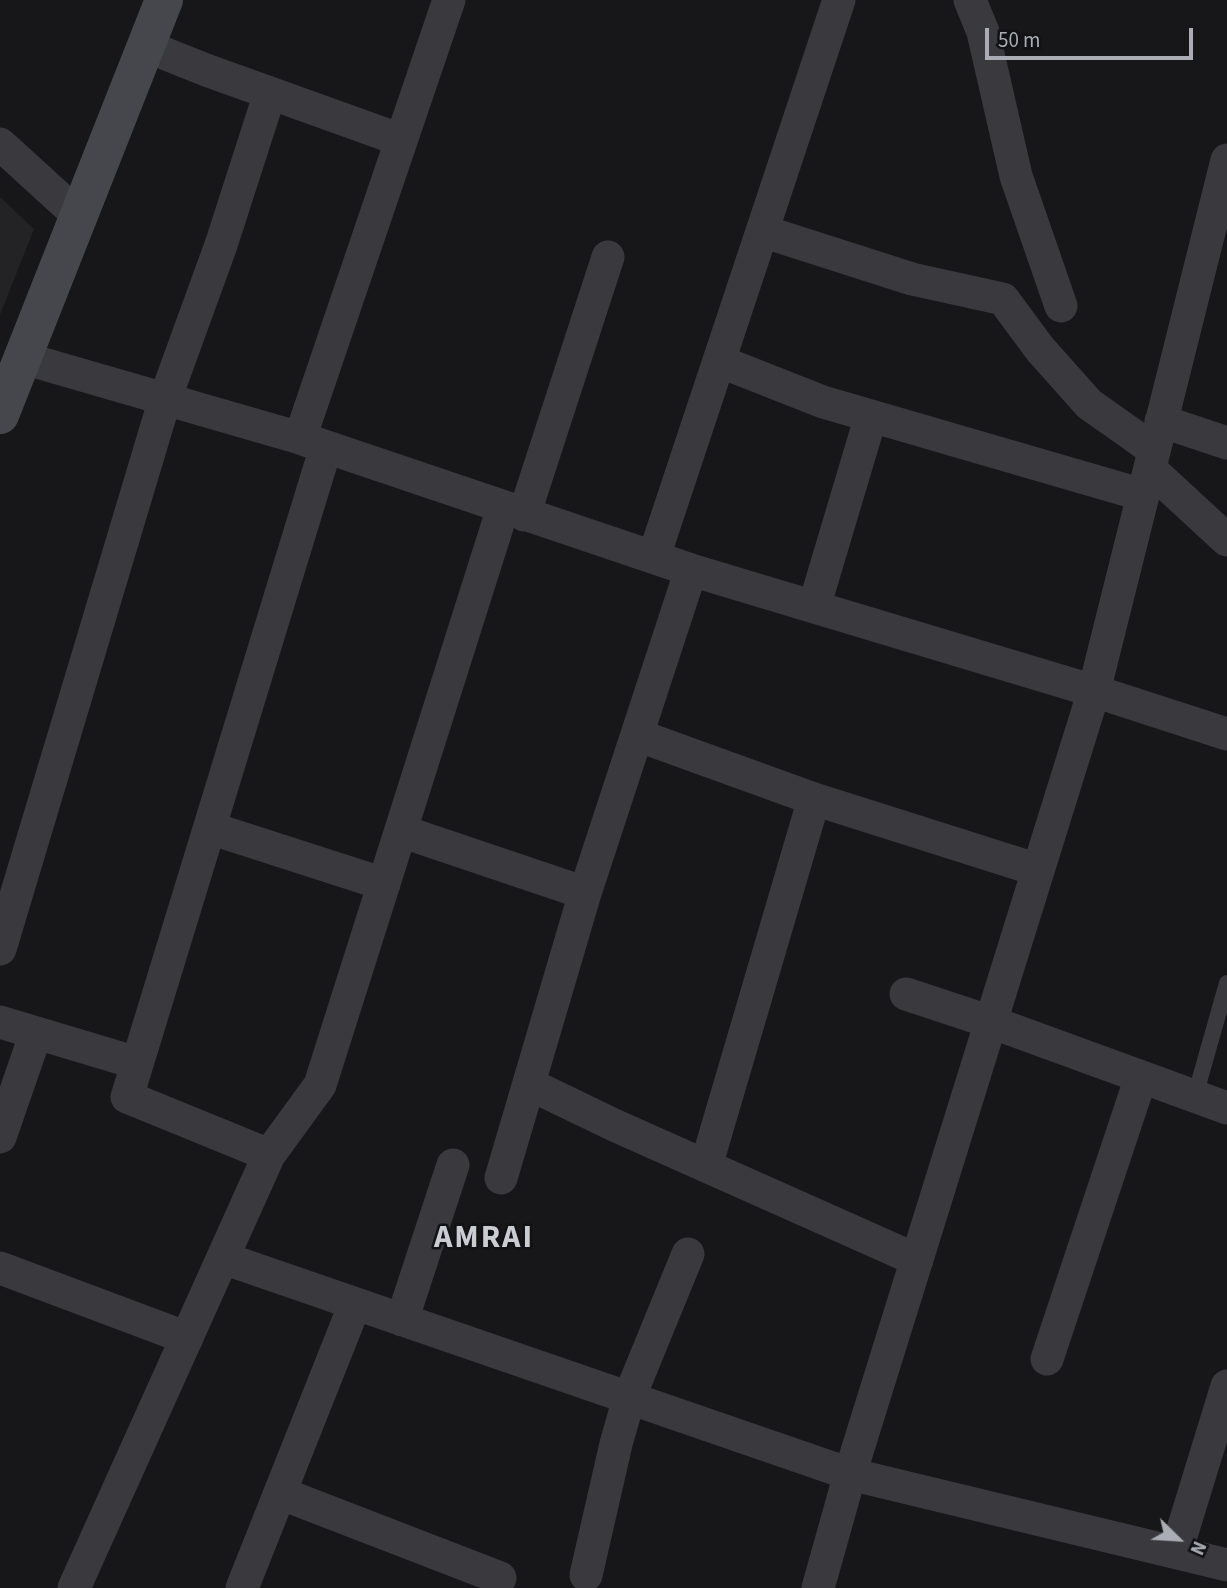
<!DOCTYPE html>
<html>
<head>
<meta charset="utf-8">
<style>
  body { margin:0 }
  #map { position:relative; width:1227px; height:1588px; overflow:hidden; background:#171618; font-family:"Source Sans 3",sans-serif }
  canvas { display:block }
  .north { position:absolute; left:1143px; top:1504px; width:70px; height:70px; -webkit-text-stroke:5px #121113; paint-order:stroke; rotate:114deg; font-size:19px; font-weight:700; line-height:28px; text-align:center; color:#aaadb6 }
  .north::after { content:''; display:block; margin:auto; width:24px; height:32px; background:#aaadb6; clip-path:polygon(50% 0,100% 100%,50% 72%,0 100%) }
  .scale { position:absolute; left:985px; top:28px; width:208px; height:32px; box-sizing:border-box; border:4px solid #aaadb6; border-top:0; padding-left:9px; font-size:21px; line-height:24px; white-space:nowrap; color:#aaadb6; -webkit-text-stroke:5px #121113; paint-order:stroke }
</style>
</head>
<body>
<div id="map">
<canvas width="1227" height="1588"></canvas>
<div class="north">N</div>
<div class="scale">50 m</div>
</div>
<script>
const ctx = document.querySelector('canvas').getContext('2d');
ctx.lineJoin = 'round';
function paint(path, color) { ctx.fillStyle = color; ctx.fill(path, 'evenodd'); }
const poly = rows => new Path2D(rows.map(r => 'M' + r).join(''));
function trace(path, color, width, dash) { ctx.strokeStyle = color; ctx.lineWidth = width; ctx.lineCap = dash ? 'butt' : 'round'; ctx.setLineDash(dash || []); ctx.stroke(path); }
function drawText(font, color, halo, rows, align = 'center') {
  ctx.font = font + ' "Source Sans 3",sans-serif'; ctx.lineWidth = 5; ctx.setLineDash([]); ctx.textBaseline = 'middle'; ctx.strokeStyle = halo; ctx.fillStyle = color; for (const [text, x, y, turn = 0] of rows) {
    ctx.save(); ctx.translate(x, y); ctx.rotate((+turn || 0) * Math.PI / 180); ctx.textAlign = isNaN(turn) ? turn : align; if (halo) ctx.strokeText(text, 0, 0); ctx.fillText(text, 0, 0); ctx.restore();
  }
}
paint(poly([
  [0,197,34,229,0,315]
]), '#232325');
trace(poly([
  [1195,1096,1227,983]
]), '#3a3a3e', 16);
trace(poly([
  [970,0,983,32,1016,176,1061,306],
  [146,46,206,70,401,140],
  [0,144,79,216],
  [762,231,912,279,1003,299,1040,349,1089,404,1154,450],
  [23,358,300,438,691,570,1094,691,1227,734],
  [719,361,823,402,1143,495],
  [1161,421,1227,443],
  [300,438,449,0],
  [326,447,127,1097,269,1155,320,1085,503,508],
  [1150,469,1227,540],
  [524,515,608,257],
  [654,556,839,0],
  [814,607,871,416],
  [637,735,814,799,1038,870],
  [210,828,384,884],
  [401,831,585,893,691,570],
  [0,949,165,399,221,245,270,93],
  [906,994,991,1022,1227,1108],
  [0,1022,137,1063],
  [529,1084,614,1125,917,1260],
  [0,1137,36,1033],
  [706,1166,814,799],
  [501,1178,585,893],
  [223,1258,850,1474,1094,691,1227,160],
  [0,1268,187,1338],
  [402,1320,453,1165],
  [1047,1359,1141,1077],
  [280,1493,500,1578],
  [1176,1552,1227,1386],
  [586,1575,616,1444,629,1398,688,1254],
  [74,1588,269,1155],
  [242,1588,355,1304],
  [818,1588,850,1474,1227,1565]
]), '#3a3a3e', 33);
trace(poly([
  [0,415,164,0]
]), '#46474c', 38);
ctx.letterSpacing = '2px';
drawText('bold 32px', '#caccd3', '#121113', [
  ["AMRAI",484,1240]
]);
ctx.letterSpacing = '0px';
</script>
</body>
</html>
